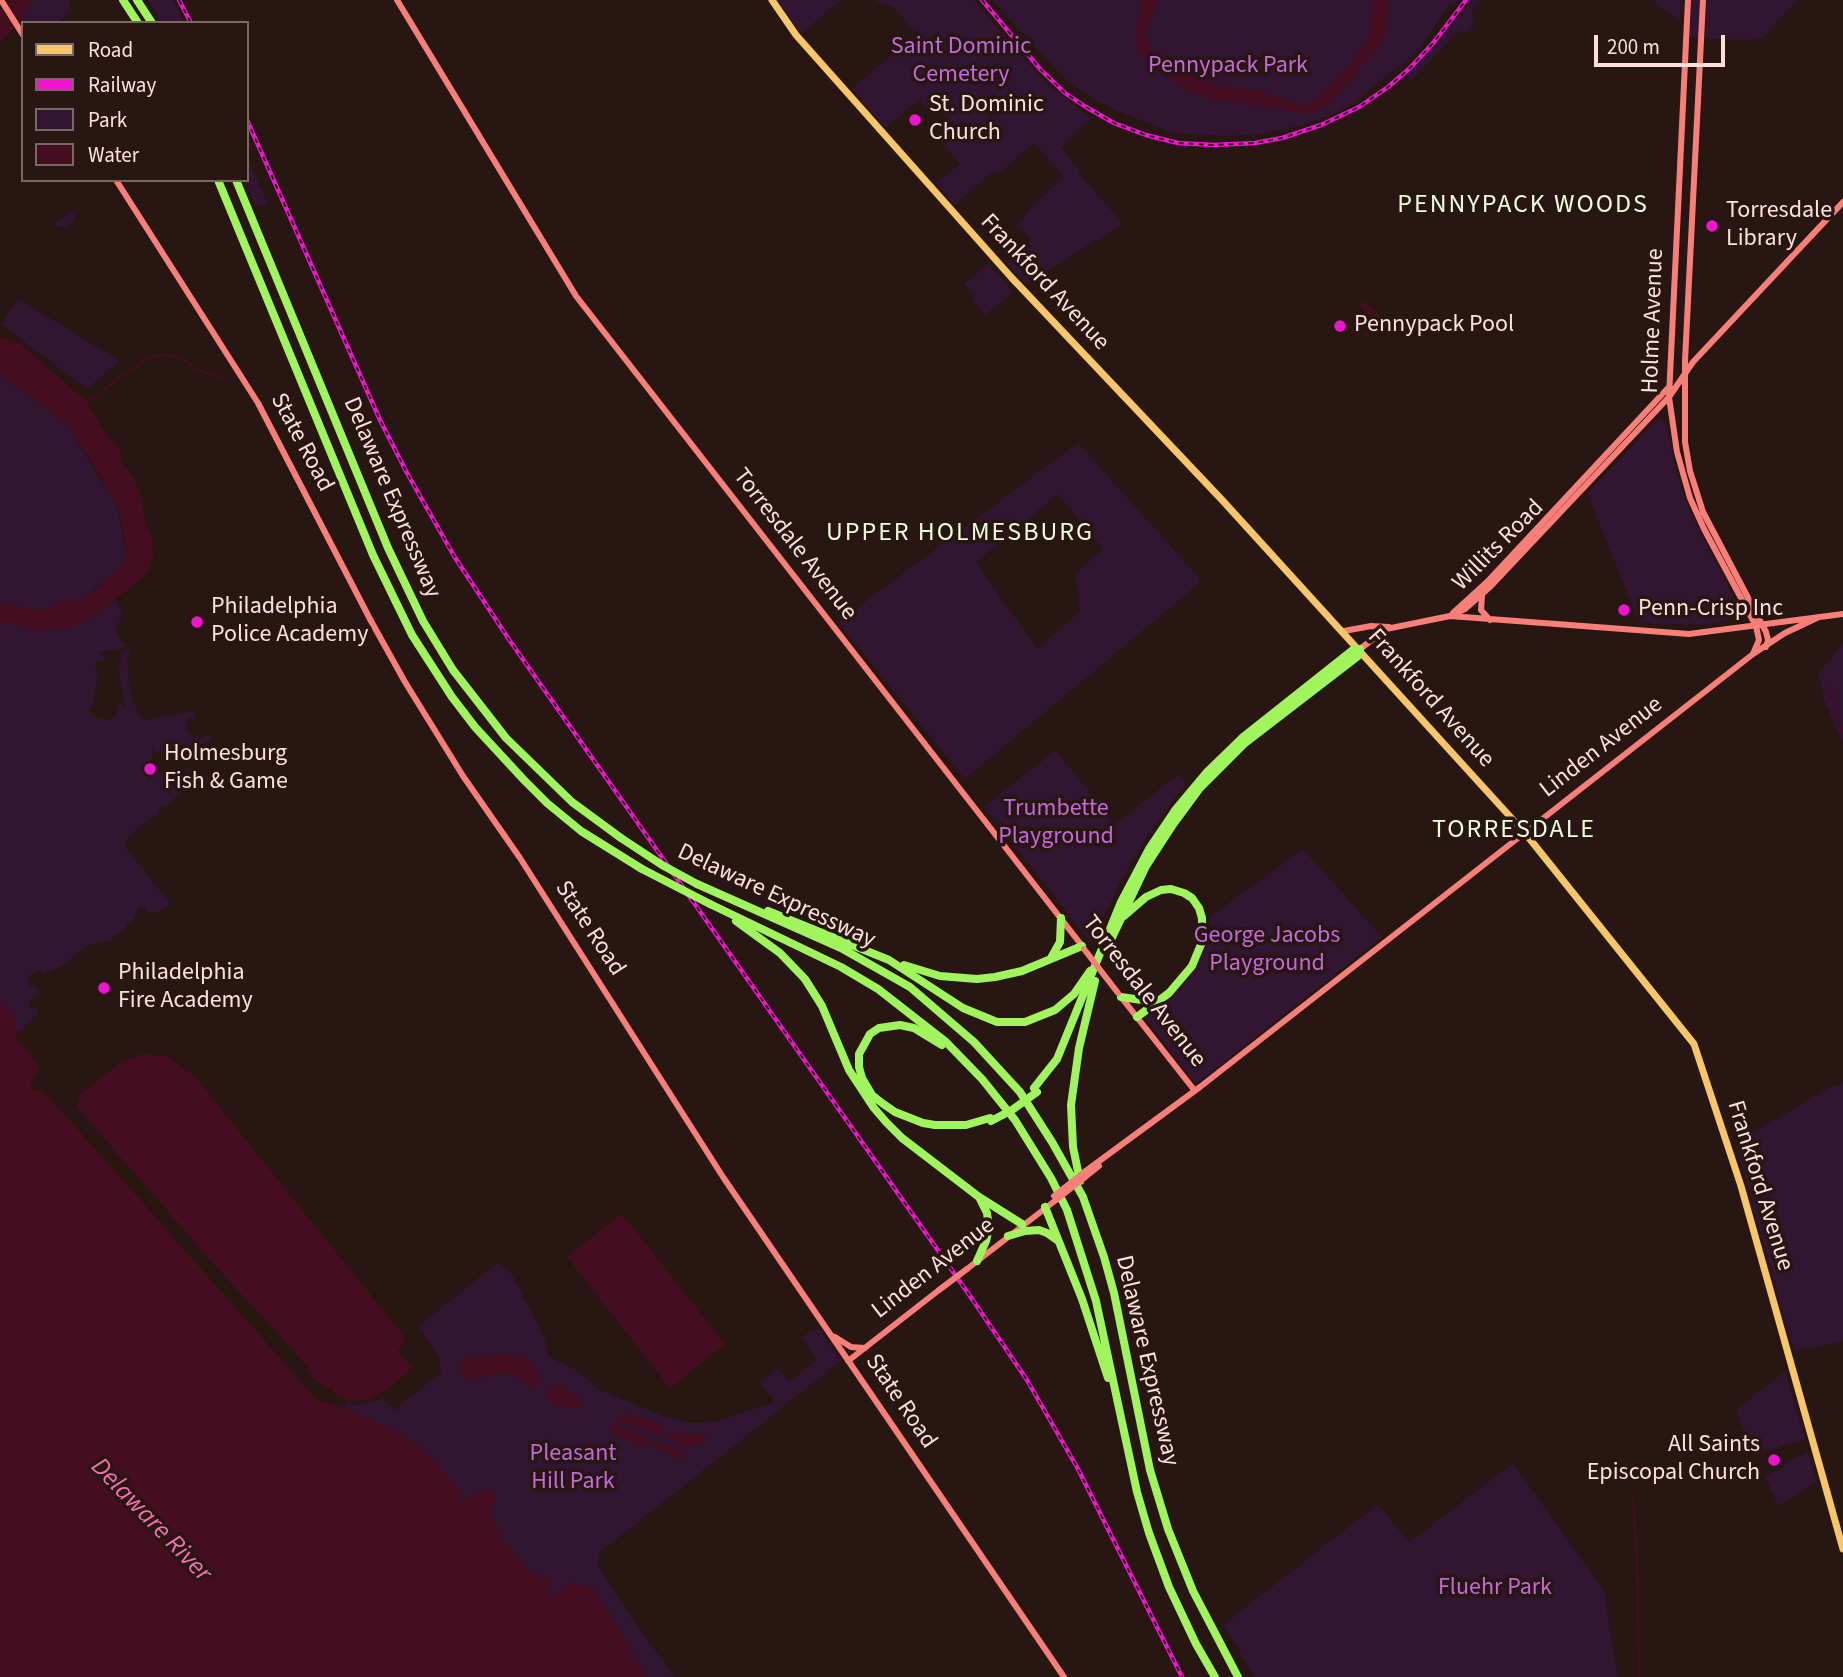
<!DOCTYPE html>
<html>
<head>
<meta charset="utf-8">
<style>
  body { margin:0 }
  #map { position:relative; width:1843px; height:1677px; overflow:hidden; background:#281612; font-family:"Source Sans 3",sans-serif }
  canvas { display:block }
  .legend { position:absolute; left:21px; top:21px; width:228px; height:161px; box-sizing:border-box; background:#281612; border:2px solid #7d6762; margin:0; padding:9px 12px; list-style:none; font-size:21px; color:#fde0db }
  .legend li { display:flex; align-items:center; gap:14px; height:35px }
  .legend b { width:35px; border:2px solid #7d6762 }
  .scale { position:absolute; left:1594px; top:35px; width:131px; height:32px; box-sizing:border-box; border:4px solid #fde0db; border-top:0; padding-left:9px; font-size:21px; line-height:24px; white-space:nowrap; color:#fde0db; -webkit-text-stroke:5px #281612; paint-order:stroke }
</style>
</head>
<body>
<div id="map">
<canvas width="1843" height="1677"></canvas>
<ul class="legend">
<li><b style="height:9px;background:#f6c668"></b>Road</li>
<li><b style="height:9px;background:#f113d2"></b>Railway</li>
<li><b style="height:19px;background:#311531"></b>Park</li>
<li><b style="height:19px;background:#440e20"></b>Water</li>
</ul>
<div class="scale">200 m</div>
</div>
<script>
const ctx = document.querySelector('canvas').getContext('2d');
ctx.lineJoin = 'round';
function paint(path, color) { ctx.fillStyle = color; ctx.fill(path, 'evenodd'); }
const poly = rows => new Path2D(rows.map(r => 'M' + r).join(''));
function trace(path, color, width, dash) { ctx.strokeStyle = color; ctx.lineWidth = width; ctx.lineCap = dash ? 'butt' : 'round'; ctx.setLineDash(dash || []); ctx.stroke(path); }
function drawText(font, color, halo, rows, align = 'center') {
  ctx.font = font + ' "Source Sans 3",sans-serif'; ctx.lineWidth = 7; ctx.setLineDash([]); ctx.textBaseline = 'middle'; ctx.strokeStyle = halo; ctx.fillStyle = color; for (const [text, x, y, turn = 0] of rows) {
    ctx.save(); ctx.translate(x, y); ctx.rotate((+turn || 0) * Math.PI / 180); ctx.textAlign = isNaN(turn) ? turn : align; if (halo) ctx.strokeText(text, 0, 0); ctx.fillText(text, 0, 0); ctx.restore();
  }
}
paint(poly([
  [7,0,69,0,72,10,56,23,24,23,21,21],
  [148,0,173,0,185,23,162,23],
  [777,0,841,0,801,34],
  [873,0,974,0,1046,83,1091,118,1061,148,1079,169,1078,172,1123,224,1025,284,1007,262,1031,240,1017,224,1027,214,1026,212,1064,177,1034,143,1002,171,991,172,955,205,936,183,960,164,944,146,960,131,938,108,931,115,918,100,886,128,852,89,919,31,917,30,914,33,895,8],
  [992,0,1459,0,1455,6,1452,4,1445,11,1420,48,1406,62,1370,88,1356,102,1331,115,1303,125,1261,134,1225,136,1173,133,1118,111,1096,100,1066,80],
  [1472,0,1481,0,1472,9,1474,25,1468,31,1457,32,1411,81,1406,75],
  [1652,0,1681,0,1680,21],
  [1691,0,1700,0,1699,37,1689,38],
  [1707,0,1798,0,1763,37,1750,40,1708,39,1705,37],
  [247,156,268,205,255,205,245,180,247,180],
  [77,208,74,222,64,228,52,225,63,217,68,223,64,216],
  [988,264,1013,292,985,315,971,299,974,296,964,284],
  [18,299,120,361,87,389,1,324],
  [0,375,66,423,115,503,126,547,124,563,115,573,79,600,58,603,48,608,33,609,0,602],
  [1659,418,1666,423,1675,468,1690,512,1741,611,1737,619,1691,625,1639,622,1587,493],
  [1078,443,1202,581,965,779,838,622],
  [1058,494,1103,549,1075,573,1080,611,1037,649,976,562],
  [116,601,123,613,115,631,121,641,127,645,118,650,97,652,106,658,105,661,97,661,94,664,98,672,93,704,89,711,96,718,109,720,116,717,118,703,122,704,126,711,118,664,123,651,130,648,127,661,130,687,133,702,141,717,146,720,194,711,196,719,192,720,191,716,187,719,187,732,192,736,198,734,200,739,209,735,212,740,177,754,172,749,154,752,154,745,152,745,153,758,140,769,149,780,160,772,173,787,189,775,184,768,211,777,209,782,201,786,184,790,165,807,159,806,159,813,151,817,147,823,141,824,126,841,126,848,171,904,157,913,147,912,145,907,139,908,133,921,126,924,127,929,111,937,114,940,87,945,64,965,44,974,39,970,29,976,27,987,34,985,39,994,28,1002,30,1007,38,1008,37,1016,32,1018,21,1031,16,1031,14,1013,0,1003,0,621,11,623,89,620,106,605],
  [1843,644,1843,743,1824,700,1818,673],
  [1056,750,1115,824,1179,774,1186,782,1150,833,1124,875,1091,943,984,807],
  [1303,849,1382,937,1196,1084,1144,1017,1174,994,1189,978,1198,963,1208,936,1210,917],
  [1843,1084,1843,1341,1794,1351,1736,1146,1738,1142,1832,1086],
  [497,1263,511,1273,544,1337,549,1357,576,1370,598,1389,663,1416,687,1423,713,1422,775,1402,760,1382,778,1368,789,1382,817,1359,802,1338,810,1331,820,1329,841,1361,600,1552,597,1565,624,1607,674,1677,647,1677,594,1589,548,1598,544,1594,552,1586,530,1571,503,1540,491,1518,495,1497,467,1497,460,1503,456,1499,462,1494,353,1411,345,1408,346,1404,360,1405,382,1399,394,1410,441,1373,439,1356,418,1327],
  [1785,1371,1805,1439,1755,1455,1750,1452,1736,1410],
  [1808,1453,1817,1482,1778,1506,1765,1476,1782,1468,1787,1461],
  [1513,1463,1604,1591,1618,1677,1254,1677,1224,1624,1378,1504,1409,1543]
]), '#311531');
paint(poly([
  [8,0,33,0,22,19,0,43,0,10],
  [1142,0,1158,0,1145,34,1153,53,1174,69,1219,86,1253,89,1297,103,1310,103,1317,99,1347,67,1366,41,1372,17,1373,0,1390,0,1384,41,1324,110,1306,113,1214,99,1185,89,1164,75,1144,59,1135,46,1135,32],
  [1363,301,1388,321,1385,325,1377,325,1368,338,1365,336,1365,332,1371,318,1361,309,1360,305],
  [0,337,19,343,85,400,110,440,120,448,121,462,133,476,141,496,146,524,152,536,153,558,146,575,89,620,61,630,34,631,0,621,0,602,33,609,48,608,64,600,79,600,99,587,124,563,126,547,121,518,115,503,95,467,66,423,0,375],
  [0,1003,14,1013,17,1040,31,1054,40,1070,29,1084,35,1090,44,1091,316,1399,353,1411,396,1431,426,1452,463,1493,456,1499,460,1502,488,1489,496,1497,491,1518,503,1540,530,1571,549,1578,552,1586,545,1595,549,1598,570,1582,594,1589,647,1677,0,1677],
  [142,1054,166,1056,195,1077,403,1335,404,1344,397,1350,412,1368,388,1389,368,1399,349,1401,335,1395,333,1388,328,1389,313,1378,306,1370,308,1367,219,1270,80,1112,77,1103,79,1096,120,1062],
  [622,1214,725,1344,670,1388,567,1257],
  [503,1352,531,1359,542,1383,537,1386,527,1385,521,1378,498,1373,475,1379,465,1378,463,1375,461,1363,464,1358,489,1356],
  [555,1383,580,1398,583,1404,580,1409,567,1408,548,1400,547,1390],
  [631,1414,659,1422,665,1432,661,1437,618,1420,621,1415],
  [612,1423,649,1438,649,1444,643,1446,614,1435,610,1429],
  [670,1431,694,1435,704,1432,706,1437,702,1445,693,1444,690,1449,667,1439],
  [655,1440,689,1454,682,1459,675,1457,652,1446]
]), '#440e20');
paint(poly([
  [44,1091,48,1091,292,1366,290,1369],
  [79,1109,219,1270,301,1359,299,1361,216,1272,77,1115,76,1111]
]), '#281612');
trace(poly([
  [86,403,146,359,159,355,171,355,186,361,196,369,224,379],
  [1830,680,1835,711,1843,733],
  [1633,1498,1637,1560,1639,1677]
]), '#440e20', 2);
trace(poly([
  [1,0,23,35],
  [397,0,576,296,1083,947],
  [1688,0,1669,397,1677,452,1690,498,1704,529,1756,626,1759,640,1753,654],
  [1703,0,1685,361,1685,442,1690,471,1703,512,1766,632,1768,640,1766,647],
  [116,180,258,403,371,621,405,682,463,776,520,858,723,1177,1064,1677],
  [1482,596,1481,610,1490,620],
  [1453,613,1487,582,1668,388],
  [1450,616,1465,609,1491,586,1669,397,1693,362,1843,202],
  [1344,631,1371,626,1389,627],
  [1360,649,1386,629,1450,616,1689,634,1843,614],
  [1121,997,1195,1091],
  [1083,1173,1200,1087,1753,654,1785,633,1819,617],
  [1084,1178,1099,1166],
  [967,1269,1056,1200],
  [835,1337,851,1347,865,1348],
  [848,1361,939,1290]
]), '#f77f78', 6);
trace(poly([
  [772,0,796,35,1011,277,1223,501,1525,833,1694,1044,1741,1186,1843,1549]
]), '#f6c668', 7);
trace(poly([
  [123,0,138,23],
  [137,0,152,23],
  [218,180,373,555,412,635,452,697,475,727,524,780,547,803,581,831,642,869],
  [236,180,388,548,423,621,453,670,506,738,572,802,621,838],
  [697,884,841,948,910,987,974,1042,1020,1092,1052,1142,1083,1197,1104,1257,1114,1293,1150,1470,1168,1529,1193,1591,1238,1677],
  [710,904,841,967,878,989,946,1042,982,1079,1015,1120,1051,1178,1067,1210,1096,1301,1137,1492,1149,1533,1169,1587,1196,1644,1215,1677],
  [768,911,889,960,963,1008,997,1022,1025,1022,1055,1010,1074,994,1090,971],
  [1124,916,1146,897,1161,890,1171,889,1184,893,1192,898,1199,908,1202,918,1202,942,1192,966,1169,993,1137,1017],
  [736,921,780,953,805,979,822,1006,849,1070,874,1108,886,1122,902,1138,979,1197,1022,1224],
  [1107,948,1146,866,1172,826,1200,788,1245,743,1358,656,1360,649],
  [1051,958,1060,942,1061,918],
  [904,965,940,976,977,979,995,977,1022,971,1082,946],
  [1121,997,1156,1002],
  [942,1045,914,1028,900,1025,879,1028,870,1034,859,1054,859,1067,862,1078,872,1095,882,1103,895,1112,923,1123,935,1125,966,1125,990,1118],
  [1034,1088,1057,1059,1121,902,1149,849,1176,809,1207,772,1242,738,1353,650,1360,649],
  [1080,1181,1073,1147,1071,1105,1079,1048,1095,981],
  [1045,1207,1082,1299,1108,1378],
  [1008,1236,1025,1231,1039,1230,1047,1233,1057,1240],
  [977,1261,986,1241,989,1228,987,1213,980,1199]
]), '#a0f55d', 8);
const rail = poly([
  [179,0,191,23],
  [982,0,1041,70,1065,93,1086,107,1114,123,1146,135,1178,143,1214,145,1255,143,1282,138,1321,125,1359,107,1388,87,1410,68,1434,42,1466,0],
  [247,120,380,420,407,473,454,556,510,641,970,1296,1027,1380,1078,1469,1182,1677]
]);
trace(rail, '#f113d2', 4.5);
trace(rail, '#281612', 2, [5]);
trace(poly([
  [1084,949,1118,993],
  [1054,1196,1083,1173],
  [1056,1200,1084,1178],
  [939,1290,967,1269]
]), '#f77f78', 6);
trace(poly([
  [621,838,662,865,697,884],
  [642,869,710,904],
  [991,1121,1012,1110,1037,1092]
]), '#a0f55d', 8);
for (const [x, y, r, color] of [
  [915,120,7,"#f113d2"],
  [1712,226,7,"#f113d2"],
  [1340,326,7,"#f113d2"],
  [1624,610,7,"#f113d2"],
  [197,622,7,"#f113d2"],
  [150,769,7,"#f113d2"],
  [104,988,7,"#f113d2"],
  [1774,1460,7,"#f113d2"]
]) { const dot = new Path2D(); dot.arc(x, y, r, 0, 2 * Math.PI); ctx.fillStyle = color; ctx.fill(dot); trace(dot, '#281612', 2.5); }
drawText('24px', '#c26ada', '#281612', [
  ["Saint Dominic",961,48],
  ["Cemetery",961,76],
  ["Pennypack Park",1228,67],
  ["Trumbette",1056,810],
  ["Playground",1056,838],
  ["George Jacobs",1267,937],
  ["Playground",1267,965],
  ["Pleasant",573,1455],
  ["Hill Park",573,1483],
  ["Fluehr Park",1495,1589]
]);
drawText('24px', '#fde0db', '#281612', [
  ["St. Dominic",929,106],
  ["Church",929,134],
  ["Torresdale",1726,212],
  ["Library",1726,240],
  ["Pennypack Pool",1354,326],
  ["Philadelphia",211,608],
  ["Police Academy",211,636],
  ["Penn-Crisp Inc",1638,610],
  ["Holmesburg",164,755],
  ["Fish & Game",164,783],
  ["Philadelphia",118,974],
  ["Fire Academy",118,1002],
  ["All Saints",1760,1446,"right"],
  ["Episcopal Church",1760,1474,"right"]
], 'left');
drawText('24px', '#fde0db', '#281612', [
  ["Frankford Avenue",1044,283,47],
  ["Holme Avenue",1654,321,-88],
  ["State Road",301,443,62],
  ["Delaware Expressway",391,498,67],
  ["Torresdale Avenue",794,545,52],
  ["Willits Road",1499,546,-45],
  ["Frankford Avenue",1430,699,48],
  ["Linden Avenue",1602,748,-38],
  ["Delaware Expressway",776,897,25],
  ["State Road",589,929,57],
  ["Torresdale Avenue",1143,992,52],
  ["Frankford Avenue",1759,1186,73],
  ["Linden Avenue",934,1269,-38],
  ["Delaware Expressway",1146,1361,77],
  ["State Road",900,1402,56]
]);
ctx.letterSpacing = '2px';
drawText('26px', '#f0fddd', '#281612', [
  ["PENNYPACK WOODS",1523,206],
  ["UPPER HOLMESBURG",960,534],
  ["TORRESDALE",1514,831]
]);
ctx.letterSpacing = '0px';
drawText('italic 26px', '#f66fb3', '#281612', [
  ["Delaware River",150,1521,46]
]);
</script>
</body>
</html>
